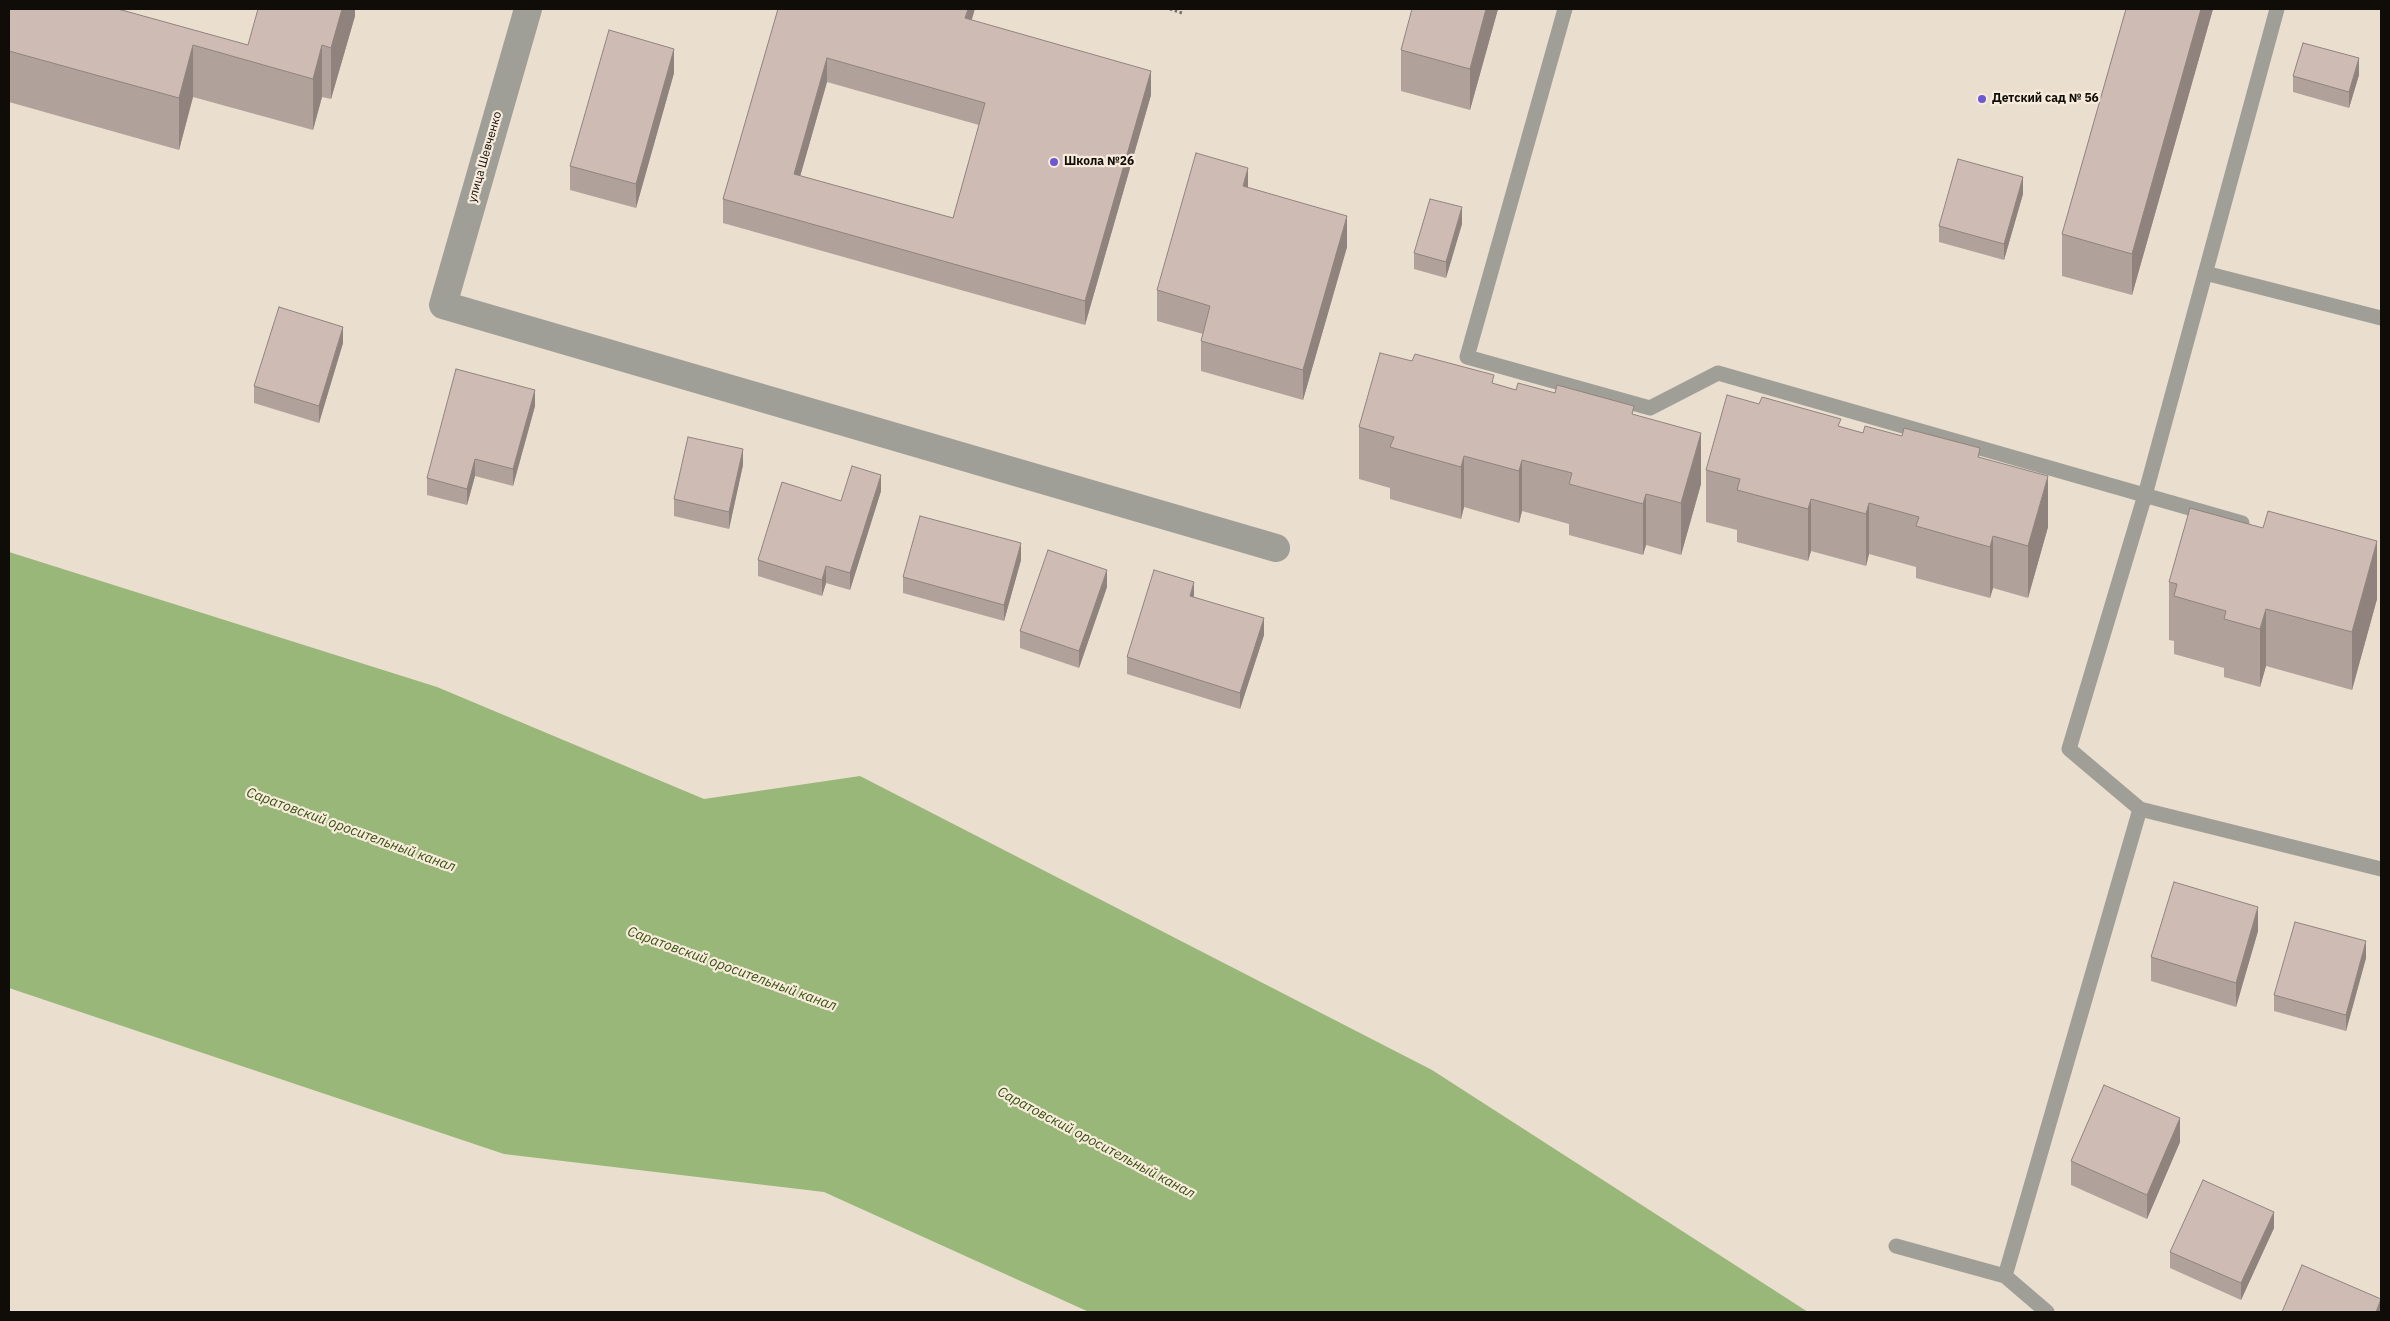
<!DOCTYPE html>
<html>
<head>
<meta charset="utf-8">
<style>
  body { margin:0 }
  #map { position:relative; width:2390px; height:1321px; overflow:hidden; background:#eadecf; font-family:"IBM Plex Sans",sans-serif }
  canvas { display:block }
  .frame { position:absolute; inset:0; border:10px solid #100c07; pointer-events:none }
</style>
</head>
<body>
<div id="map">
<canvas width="2390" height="1321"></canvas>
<div class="frame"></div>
</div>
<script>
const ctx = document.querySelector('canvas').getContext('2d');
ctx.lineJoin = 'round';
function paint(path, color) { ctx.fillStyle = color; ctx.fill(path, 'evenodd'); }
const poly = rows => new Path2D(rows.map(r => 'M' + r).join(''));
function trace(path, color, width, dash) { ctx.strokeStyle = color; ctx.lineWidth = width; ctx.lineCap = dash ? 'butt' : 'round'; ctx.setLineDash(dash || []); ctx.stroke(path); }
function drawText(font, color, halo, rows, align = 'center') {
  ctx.font = font + ' "IBM Plex Sans",sans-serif'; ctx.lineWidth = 4.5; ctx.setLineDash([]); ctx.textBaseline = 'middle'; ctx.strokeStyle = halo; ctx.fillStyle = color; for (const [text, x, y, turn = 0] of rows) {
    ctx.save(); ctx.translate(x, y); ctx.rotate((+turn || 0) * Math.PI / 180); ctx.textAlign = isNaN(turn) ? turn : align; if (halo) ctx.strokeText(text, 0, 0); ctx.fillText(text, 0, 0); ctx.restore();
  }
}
paint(poly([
  [9,552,437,687,704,799,860,776,1432,1070,1808,1312,1089,1312,824,1192,504,1154,9,988]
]), '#98b779');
trace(poly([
  [1170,9,1182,13]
]), '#7a7268', 3, [2.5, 2.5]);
trace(poly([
  [1565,9,1467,357,1650,408,1718,373,2242,523],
  [2277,9,2145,495,2069,749,2140,809,2381,869],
  [2205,273,2381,318],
  [1896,1246,2005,1276,2047,1312],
  [2005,1276,2140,809]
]), '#a09f97', 15);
trace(poly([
  [528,9,443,305,1276,548]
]), '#a09f97', 28);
paint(poly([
  [9,9,248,45,355,9,355,16,331,99,322,97,313,130,193,97,179,150,9,102],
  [778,9,972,20,1151,95,1085,325,723,223,723,199],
  [827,82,979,125,953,218,800,176],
  [1498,9,1470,110,1401,91,1401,50],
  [2126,9,2213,9,2132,295,2062,276,2062,234],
  [674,73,636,208,570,190,570,166],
  [2359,75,2349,108,2293,92,2293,76],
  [1248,188,1347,247,1303,400,1201,371,1201,341,1203,334,1157,321,1157,290],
  [2023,194,2004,260,1939,242,1939,226],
  [1462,224,1446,278,1414,269,1414,253],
  [343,343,319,423,254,403,254,386],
  [1494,384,1516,390,1701,484,1681,555,1646,545,1643,555,1569,535,1569,524,1522,511,1519,523,1464,507,1461,519,1390,499,1390,488,1359,479,1359,427],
  [1759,404,1863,433,1980,457,2048,527,2028,598,1993,588,1990,598,1916,578,1916,567,1869,554,1866,566,1811,551,1808,561,1737,542,1737,530,1706,522,1706,470],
  [535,406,513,486,475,476,467,505,427,495,427,478],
  [743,465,729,529,674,516,674,499],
  [881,491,850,590,826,583,822,596,758,576,758,560,841,501],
  [1021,560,1004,621,903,593,903,577],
  [2169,582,2377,599,2352,690,2266,666,2260,687,2224,677,2224,668,2174,654,2174,641,2169,640],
  [1107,587,1079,668,1020,648,1020,631],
  [1194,597,1264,635,1240,709,1127,674,1127,657],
  [2258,931,2236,1007,2151,981,2151,957],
  [2366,958,2346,1031,2274,1011,2274,995],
  [2180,1142,2147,1219,2071,1185,2071,1161],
  [2274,1228,2241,1300,2170,1268,2170,1252]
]), '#b1a19b');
paint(poly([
  [342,9,355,9,355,16,331,99,331,48],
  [968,9,975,9,965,42,965,18],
  [1486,9,1498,9,1470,110,1470,69],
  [2201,9,2213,9,2132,295,2132,254],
  [193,45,193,97,179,150,179,98],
  [322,45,322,97,313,130,313,79],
  [674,49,674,73,636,208,636,184],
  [827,58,827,82,794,198,794,174],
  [2359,58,2359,75,2349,108,2349,92],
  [1151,71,1151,95,1085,325,1085,301],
  [1248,168,1248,199,1243,186],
  [2023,177,2023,194,2004,260,2004,244],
  [1462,207,1462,224,1446,278,1446,262],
  [1347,216,1347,247,1303,400,1303,370],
  [343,327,343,343,319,423,319,406],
  [535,390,535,406,513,486,513,469],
  [1701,433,1701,484,1681,555,1681,503],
  [743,449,743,465,729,529,729,512],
  [1464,456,1464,507,1461,519,1461,467],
  [475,459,475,476,467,505,467,489],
  [1522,460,1522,511,1519,523,1519,471],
  [881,475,881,491,850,590,850,573],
  [2048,476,2048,527,2028,598,2028,546],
  [1646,494,1646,545,1643,555,1643,504],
  [1811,499,1811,551,1808,561,1808,509],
  [1869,503,1869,554,1866,566,1866,514],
  [1993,536,1993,588,1990,598,1990,547],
  [2377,541,2377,599,2352,690,2352,632],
  [1021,543,1021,560,1004,621,1004,605],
  [826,566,826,583,822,596,822,580],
  [1107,570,1107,587,1079,668,1079,651],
  [1194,582,1194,599,1190,596],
  [2266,609,2266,666,2260,687,2260,629],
  [1264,618,1264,635,1240,709,1240,693],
  [2258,907,2258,931,2236,1007,2236,983],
  [2366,941,2366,958,2346,1031,2346,1015],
  [2180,1118,2180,1142,2147,1219,2147,1195],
  [2274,1212,2274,1228,2241,1300,2241,1283],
  [2381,1300,2381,1312,2376,1312]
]), '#90837e');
const building = poly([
  [9,9,118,9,248,45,258,9,342,9,331,48,322,45,313,79,193,45,179,98,9,51,9,9],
  [778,9,968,9,965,18,1151,71,1085,301,723,199,778,9],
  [827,58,985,103,953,218,794,174,827,58],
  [1412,9,1486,9,1470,69,1401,50,1412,9],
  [2126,9,2201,9,2132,254,2062,234,2126,9],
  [609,30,674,49,636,184,570,166,609,30],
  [2303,43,2359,58,2349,92,2293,76,2303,43],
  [1196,153,1248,168,1243,186,1347,216,1303,370,1201,341,1210,306,1157,290,1196,153],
  [1958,159,2023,177,2004,244,1939,226,1958,159],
  [1430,199,1462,207,1446,262,1414,253,1430,199],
  [279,307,343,327,319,406,254,386,279,307],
  [1380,353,1412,361,1415,354,1494,375,1492,383,1516,390,1518,383,1555,393,1557,385,1634,406,1632,414,1701,433,1681,503,1646,494,1643,504,1569,484,1572,473,1522,460,1519,471,1464,456,1461,467,1390,447,1394,437,1359,427,1380,353],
  [456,369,535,390,513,469,475,459,467,489,427,478,456,369],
  [1727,395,1759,404,1762,397,1841,419,1838,426,1863,433,1865,426,1902,436,1904,428,1980,448,1978,457,2048,476,2028,546,1993,536,1990,547,1916,526,1919,517,1869,503,1866,514,1811,499,1808,509,1737,490,1740,479,1706,470,1727,395],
  [688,437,743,449,729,512,674,499,688,437],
  [852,466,881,475,850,573,826,566,822,580,758,560,782,482,841,501,852,466],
  [2190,508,2263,528,2268,511,2377,541,2352,632,2266,609,2260,629,2224,619,2226,611,2174,596,2177,584,2169,582,2190,508],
  [920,516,1021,543,1004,605,903,577,920,516],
  [1048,550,1107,570,1079,651,1020,631,1048,550],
  [1154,570,1194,582,1190,596,1264,618,1240,693,1127,657,1154,570],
  [2174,882,2258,907,2236,983,2151,957,2174,882],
  [2295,922,2366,941,2346,1015,2274,995,2295,922],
  [2104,1085,2180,1118,2147,1195,2071,1161,2104,1085],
  [2203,1180,2274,1212,2241,1283,2170,1252,2203,1180],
  [2302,1265,2381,1299,2376,1312,2282,1312,2302,1265]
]);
paint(building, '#cebbb4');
trace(building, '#90837e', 1);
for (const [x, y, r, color] of [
  [1982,99,5,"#6c58d1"],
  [1054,162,5,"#6c58d1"]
]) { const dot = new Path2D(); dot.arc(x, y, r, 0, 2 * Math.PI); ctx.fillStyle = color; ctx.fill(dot); trace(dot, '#f7ebdc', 2); }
drawText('bold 12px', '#100c07', '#f7ebdc', [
  ["Детский сад № 56",1992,99],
  ["Школа №26",1064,162]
], 'left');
drawText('12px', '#100c07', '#f7ebdc', [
  ["улица Шевченко",485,157,-74]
]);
drawText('italic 14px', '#35500d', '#f7ebdc', [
  ["Саратовский оросительный канал",351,830,20],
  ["Саратовский оросительный канал",732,969,20],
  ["Саратовский оросительный канал",1096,1143,28]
]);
</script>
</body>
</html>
